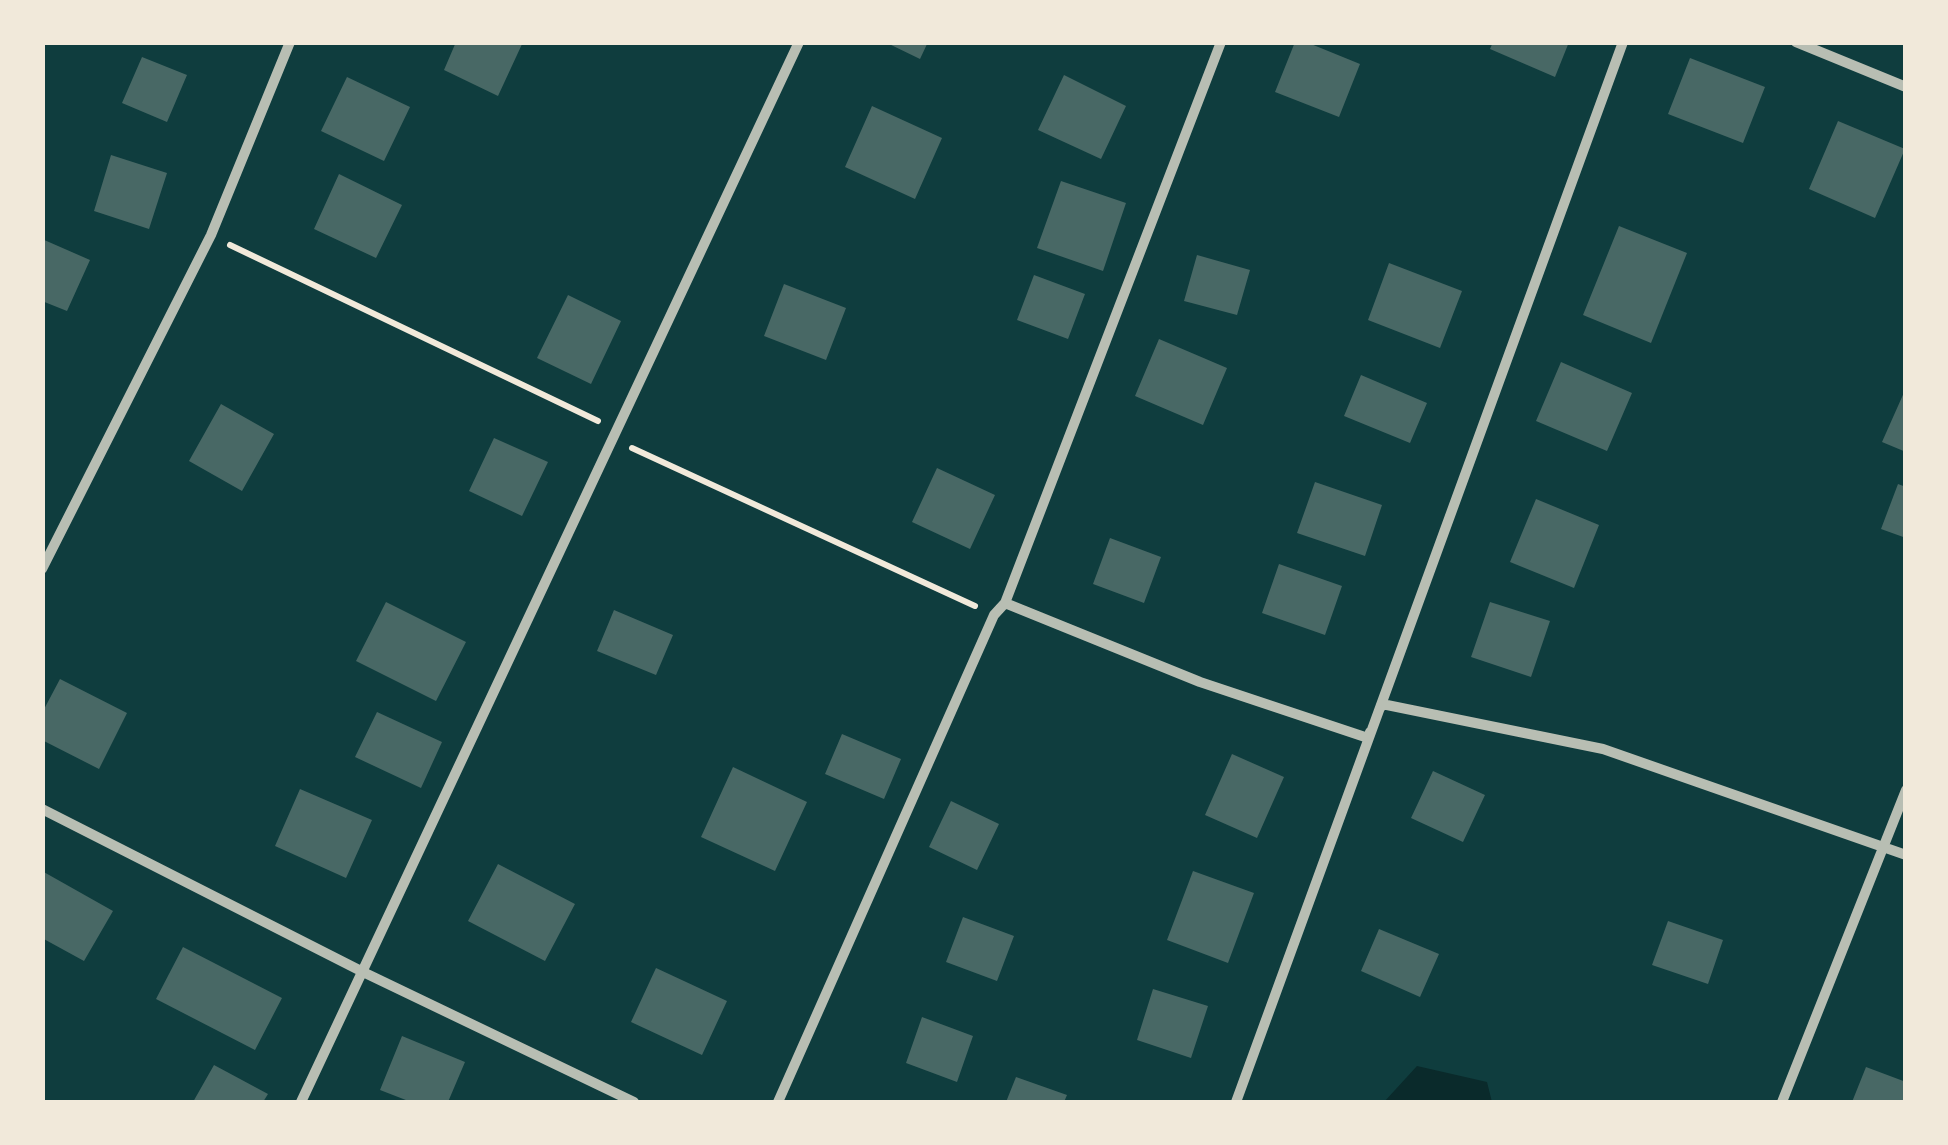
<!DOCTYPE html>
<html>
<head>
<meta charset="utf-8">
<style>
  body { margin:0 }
  #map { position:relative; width:1948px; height:1145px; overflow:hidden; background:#0f3d3e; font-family:"Source Sans 3",sans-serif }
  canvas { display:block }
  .frame { position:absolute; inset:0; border:45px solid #f1e9da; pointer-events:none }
</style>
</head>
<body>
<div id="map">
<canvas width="1948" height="1145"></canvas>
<div class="frame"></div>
</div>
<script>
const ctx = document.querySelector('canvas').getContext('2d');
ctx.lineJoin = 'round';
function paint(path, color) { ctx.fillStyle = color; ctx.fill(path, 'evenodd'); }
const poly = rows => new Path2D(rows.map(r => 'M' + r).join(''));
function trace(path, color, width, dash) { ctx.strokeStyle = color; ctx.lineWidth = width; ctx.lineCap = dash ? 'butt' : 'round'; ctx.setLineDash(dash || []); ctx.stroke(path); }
paint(poly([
  [1417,1066,1487,1082,1492,1102,1384,1102]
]), '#0a2a2b');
paint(poly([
  [456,42,523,42,498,96,444,70],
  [885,42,928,42,920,59],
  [1295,42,1306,42,1360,64,1339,117,1275,92],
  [1493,42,1569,42,1555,77,1490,49],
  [142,57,187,75,167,122,122,103],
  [1690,58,1765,87,1743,143,1668,114],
  [1064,75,1126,106,1101,159,1038,130],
  [347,77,410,107,384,161,321,131],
  [872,106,942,138,915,199,845,167],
  [1838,121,1905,149,1875,218,1809,189],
  [111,155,167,173,149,229,94,211],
  [339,174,402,205,376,258,314,229],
  [1061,181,1126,203,1103,271,1037,248],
  [1619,226,1687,253,1651,343,1583,315],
  [42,239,90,260,67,311,42,301],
  [1197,255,1250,270,1237,315,1184,301],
  [1389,263,1462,291,1440,348,1368,320],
  [1034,275,1085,294,1068,339,1017,320],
  [784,284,846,308,826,360,764,336],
  [568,295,621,321,591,384,537,358],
  [1159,339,1227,368,1203,425,1135,396],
  [1561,362,1632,393,1607,451,1536,421],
  [1361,375,1427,403,1410,443,1344,416],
  [1906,388,1906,452,1882,442],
  [221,404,274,434,242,491,189,461],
  [494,438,548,462,522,516,469,491],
  [937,468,995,495,970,549,912,522],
  [1315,482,1382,505,1365,556,1297,533],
  [1898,484,1906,487,1906,538,1881,529],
  [1536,499,1599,525,1574,588,1510,562],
  [1110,538,1161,557,1144,603,1093,584],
  [1279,564,1342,586,1325,635,1262,613],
  [386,602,466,642,436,701,356,661],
  [1490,602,1550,621,1531,677,1471,657],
  [614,610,673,635,656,675,597,651],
  [60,679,127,713,99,769,42,740,42,713],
  [377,712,442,742,421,788,355,757],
  [842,734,901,759,884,799,825,774],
  [1232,754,1284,777,1257,838,1205,815],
  [733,767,807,802,775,871,701,837],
  [1433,771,1485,795,1463,842,1411,818],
  [300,789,372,820,346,878,275,846],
  [951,801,999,824,977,870,929,847],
  [498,864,575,904,545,961,468,921],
  [42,871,113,911,84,961,42,938],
  [1193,871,1254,893,1228,963,1167,940],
  [963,917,1014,936,997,981,946,962],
  [1668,921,1723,940,1708,984,1652,965],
  [1379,929,1439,954,1420,997,1361,971],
  [183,947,282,998,255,1050,156,999],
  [656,968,727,1001,702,1055,631,1022],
  [1153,989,1208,1006,1191,1058,1137,1040],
  [922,1017,973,1036,957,1082,906,1063],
  [402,1036,465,1062,448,1102,411,1102,380,1090],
  [214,1065,268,1094,263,1102,193,1102],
  [1866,1067,1906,1082,1906,1102,1852,1102],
  [1016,1077,1067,1095,1064,1102,1006,1102]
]), '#486865');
trace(poly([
  [230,245,598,421],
  [632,448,975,606]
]), '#f1e9da', 6);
trace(poly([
  [1796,42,1906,87],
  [42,569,211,235,290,42],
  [1005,603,1200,682,1368,738,1370,732],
  [1381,707,1382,704,1603,749,1906,855],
  [42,809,363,972,634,1102],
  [301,1102,799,42],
  [778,1102,994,615,1005,603,1221,42],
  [1236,1102,1623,42],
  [1782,1102,1906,790]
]), '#b8beb3', 10);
</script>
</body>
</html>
